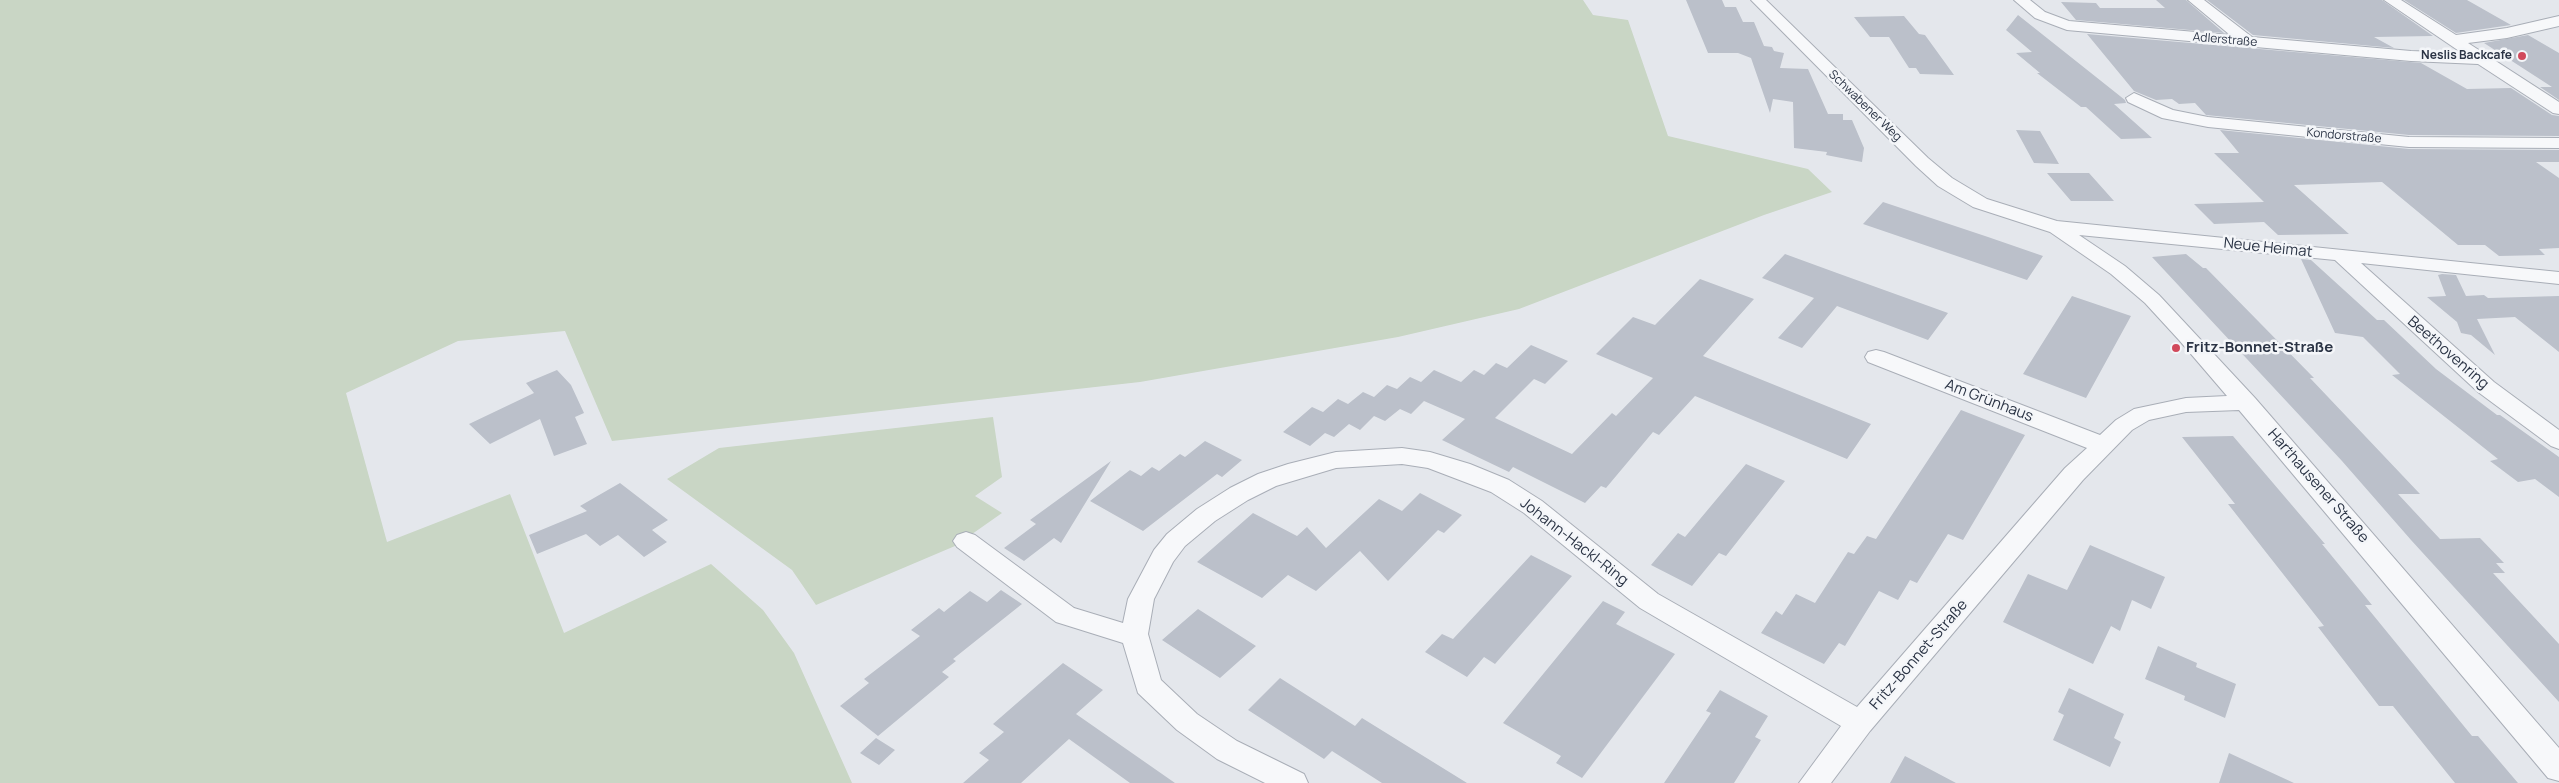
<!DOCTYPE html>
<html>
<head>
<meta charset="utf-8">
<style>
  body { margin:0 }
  canvas { display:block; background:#e4e7ec }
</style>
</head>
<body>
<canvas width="2559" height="783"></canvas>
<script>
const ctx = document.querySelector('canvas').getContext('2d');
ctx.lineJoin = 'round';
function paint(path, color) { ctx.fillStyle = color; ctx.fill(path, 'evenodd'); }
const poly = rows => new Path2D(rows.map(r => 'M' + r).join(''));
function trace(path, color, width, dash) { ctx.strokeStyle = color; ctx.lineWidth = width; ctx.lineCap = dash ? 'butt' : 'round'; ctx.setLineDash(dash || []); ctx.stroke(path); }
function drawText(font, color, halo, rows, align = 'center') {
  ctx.font = font + ' Manrope,sans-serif'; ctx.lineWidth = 5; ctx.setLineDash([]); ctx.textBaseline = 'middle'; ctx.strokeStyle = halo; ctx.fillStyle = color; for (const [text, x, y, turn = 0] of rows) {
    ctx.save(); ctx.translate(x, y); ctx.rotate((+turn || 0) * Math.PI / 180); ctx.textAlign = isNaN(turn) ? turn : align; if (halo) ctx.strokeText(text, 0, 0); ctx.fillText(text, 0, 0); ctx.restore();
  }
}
paint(poly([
  [0,0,1583,0,1593,15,1628,20,1668,136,1808,169,1832,192,1764,215,1519,309,1398,337,1140,382,612,441,565,331,458,341,346,393,387,542,510,494,564,633,711,564,763,610,794,653,852,783,0,783],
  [993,417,1002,477,975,496,1002,513,955,546,816,605,792,570,667,479,719,448]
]), '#c9d6c5');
paint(poly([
  [1686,0,1722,0,1725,7,1736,7,1743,22,1754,22,1764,46,1772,47,1774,51,1784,53,1780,68,1808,69,1828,114,1843,114,1843,120,1852,120,1864,148,1862,162,1826,155,1827,152,1794,148,1793,102,1773,99,1770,113,1751,58,1738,53,1708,53],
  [2156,0,2186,0,2224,33,2076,20,2061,2,2096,3,2100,8,2165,8],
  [2207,0,2382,0,2433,36,2374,37,2394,48,2253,35],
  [2404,0,2467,0,2511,25,2456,33],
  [2018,15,2125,100,2126,103,2114,104,2152,138,2121,139,2086,107,2081,107,2037,73,2040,73,2016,53,2032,52,2006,30],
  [1904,16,1919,34,1925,35,1954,75,1920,74,1916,68,1909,68,1889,37,1870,37,1854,17],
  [2087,34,2421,63,2467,89,2511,88,2552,115,2559,116,2559,136,2409,135,2206,115,2195,103,2179,104,2172,99,2156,100,2134,91],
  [2528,35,2559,53,2559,100,2540,87,2552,87,2484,43],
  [2016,130,2040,131,2059,164,2034,163],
  [2220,130,2409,149,2559,150,2559,162,2536,162,2559,178,2559,248,2539,249,2545,255,2499,256,2485,245,2458,245,2382,182,2294,185,2349,234,2278,235,2264,222,2214,224,2194,204,2264,202,2214,153,2239,153],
  [2047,173,2089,173,2114,201,2071,201],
  [1883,202,1988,237,2043,256,2027,280,1863,224],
  [1785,254,1837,273,1948,313,1928,340,1837,306,1802,348,1778,338,1814,298,1762,278],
  [2186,254,2203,268,2206,268,2314,378,2310,378,2420,494,2398,494,2440,539,2480,538,2504,563,2496,563,2505,573,2493,573,2559,644,2559,702,2411,540,2342,461,2152,257],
  [2301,259,2311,260,2377,320,2384,320,2436,369,2497,415,2500,415,2559,457,2559,497,2535,479,2518,482,2490,461,2498,459,2392,375,2400,374,2363,337,2335,333],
  [2442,274,2456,275,2466,296,2484,295,2488,298,2559,296,2559,352,2515,317,2477,319,2495,355,2471,335,2461,333,2457,322,2427,297,2446,296,2438,275],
  [1700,279,1754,299,1703,356,1871,424,1847,459,1695,396,1659,435,1653,432,1606,488,1601,486,1585,503,1513,467,1509,472,1442,440,1465,419,1424,401,1411,414,1400,409,1385,421,1374,416,1360,430,1349,424,1334,437,1325,433,1310,446,1283,432,1312,407,1323,412,1338,399,1348,404,1363,392,1374,397,1387,385,1397,389,1410,377,1421,382,1434,370,1461,382,1474,370,1484,375,1496,363,1507,368,1531,345,1568,361,1545,384,1534,379,1495,418,1572,454,1612,413,1616,416,1653,378,1596,354,1633,317,1655,325],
  [2072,296,2131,316,2086,398,2023,374],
  [557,370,571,385,584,413,575,417,587,444,554,456,540,419,490,444,469,424,534,393,526,383],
  [1961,410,2025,435,1963,540,1948,534,1917,583,1910,580,1898,600,1879,591,1845,646,1839,643,1824,664,1761,633,1776,611,1782,615,1796,594,1815,603,1848,552,1854,554,1867,536,1876,539],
  [2233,436,2325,544,2322,544,2372,605,2365,605,2472,736,2478,736,2518,783,2455,783,2393,706,2379,706,2318,627,2324,626,2228,504,2235,504,2182,437],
  [1205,441,1242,460,1222,477,1217,474,1143,531,1090,501,1130,470,1141,476,1152,467,1159,471,1180,454,1185,457],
  [1111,461,1061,543,1054,538,1024,561,1004,548,1036,524,1030,520],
  [1746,464,1785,481,1726,556,1719,553,1692,586,1651,565,1678,533,1685,537],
  [620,483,668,520,652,530,667,542,644,557,618,535,600,546,586,534,537,554,529,535,587,511,580,506],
  [1420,493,1462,515,1444,533,1438,530,1388,581,1360,551,1316,591,1288,575,1262,598,1197,562,1253,513,1297,536,1307,527,1326,548,1379,499,1402,511],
  [2090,545,2165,577,2151,609,2132,600,2120,631,2111,626,2093,664,2003,622,2028,574,2067,590],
  [1531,555,1572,576,1495,664,1484,657,1467,677,1425,652,1442,634,1453,639],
  [1001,590,1022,604,953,659,956,661,942,672,949,677,878,736,840,706,869,683,864,679,920,636,911,630,939,608,944,612,970,591,987,602],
  [1603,601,1625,612,1616,624,1675,654,1582,778,1556,763,1561,756,1503,723],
  [1198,609,1256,646,1220,678,1162,640],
  [2158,646,2197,663,2196,667,2236,684,2225,718,2184,700,2185,696,2145,679],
  [1063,663,1103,690,1076,714,1175,783,1130,783,1069,739,1021,783,963,783,989,760,979,753,1004,732,993,724],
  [1280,678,1355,726,1362,718,1467,783,1382,783,1332,751,1324,759,1248,710],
  [2069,688,2124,714,2114,738,2121,742,2110,767,2053,740,2064,715,2058,712],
  [1720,690,1768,716,1755,737,1761,740,1734,783,1664,783,1711,713,1706,711],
  [876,738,895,750,879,765,860,753],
  [2229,753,2294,783,2219,783],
  [1905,756,1956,783,1890,783]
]), '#bbc0ca');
const street = poly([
  [1751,0,1766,0,1928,158,1952,178,1987,199,2057,221,2559,272,2559,284,2361,263,2494,382,2559,430,2559,449,2551,446,2478,392,2335,260,2079,235,2125,266,2159,295,2255,398,2559,748,2559,781,2548,778,2239,410,2186,412,2149,420,2132,430,2083,480,1870,731,1831,783,1799,783,1841,726,1640,608,1524,513,1491,492,1428,468,1402,464,1336,468,1276,486,1248,500,1215,521,1185,546,1173,562,1154,599,1148,634,1161,680,1197,714,1237,741,1304,774,1308,783,1265,783,1217,759,1177,730,1138,693,1123,643,1056,622,957,547,953,541,957,535,966,532,975,535,1074,608,1123,623,1128,599,1154,550,1167,534,1197,509,1230,488,1258,474,1288,464,1336,452,1402,448,1430,452,1470,464,1509,480,1542,501,1658,594,1857,707,2065,468,2087,448,1868,362,1865,357,1868,352,1876,350,1884,352,2100,435,2116,420,2134,409,2186,398,2227,396,2179,340,2145,303,2111,274,2050,232,1973,207,1938,186,1916,166,1751,0],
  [2014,0,2030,0,2045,12,2069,21,2230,35,2188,0,2204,0,2252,37,2411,51,2462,53,2384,0,2401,0,2456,35,2507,28,2559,16,2559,26,2507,38,2468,43,2559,102,2559,114,2553,113,2478,64,2411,61,2067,30,2035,18,2014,0],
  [2134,93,2173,110,2208,117,2409,137,2559,138,2559,148,2409,147,2208,127,2162,118,2128,102,2126,98,2134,93]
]);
trace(street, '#a9aeb7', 2);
paint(street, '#f7f8fa');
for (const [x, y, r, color] of [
  [2522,56,5,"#d1495b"],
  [2176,348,5,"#d1495b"]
]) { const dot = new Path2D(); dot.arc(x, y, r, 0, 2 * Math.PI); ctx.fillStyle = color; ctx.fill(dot); trace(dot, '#f4f6f9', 2); }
drawText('12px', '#2b3445', '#f4f6f9', [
  ["Adlerstraße",2225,40,5],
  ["Schwabener Weg",1865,106,44],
  ["Kondorstraße",2344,136,5]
]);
drawText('bold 12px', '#2b3445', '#f4f6f9', [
  ["Neslis Backcafe",2512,56]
], 'right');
drawText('15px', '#2b3445', '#f4f6f9', [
  ["Neue Heimat",2268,248,6],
  ["Beethovenring",2448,353,41],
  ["Am Grünhaus",1989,401,21],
  ["Harthausener Straße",2318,486,49],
  ["Johann-Hackl-Ring",1574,542,38],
  ["Fritz-Bonnet-Straße",1919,655,-49]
]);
drawText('bold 15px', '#2b3445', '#f4f6f9', [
  ["Fritz-Bonnet-Straße",2186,348]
], 'left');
</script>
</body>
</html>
